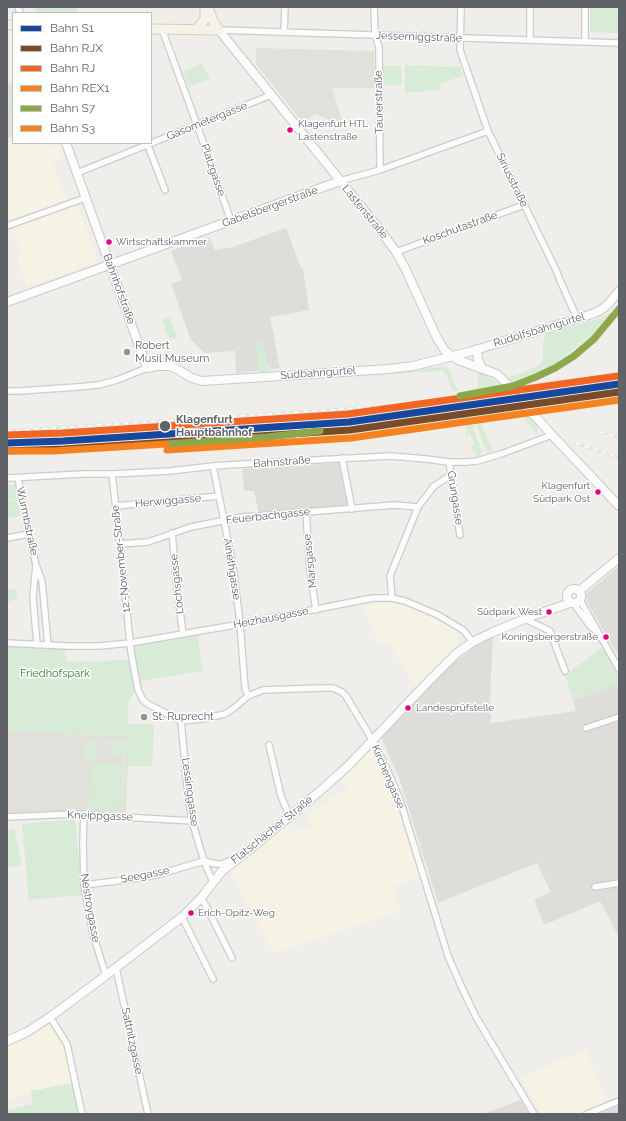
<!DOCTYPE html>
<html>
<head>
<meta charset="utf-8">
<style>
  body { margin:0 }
  #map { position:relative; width:626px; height:1121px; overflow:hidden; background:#efeeea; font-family:Raleway,sans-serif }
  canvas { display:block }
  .frame { position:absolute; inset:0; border:8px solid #5f6368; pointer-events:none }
  .legend { position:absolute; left:12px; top:12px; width:140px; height:132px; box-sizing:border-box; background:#fff; border:1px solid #bfc1c3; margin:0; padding:5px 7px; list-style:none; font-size:12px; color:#5f6368 }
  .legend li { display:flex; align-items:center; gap:8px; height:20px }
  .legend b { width:20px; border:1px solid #bfc1c3 }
</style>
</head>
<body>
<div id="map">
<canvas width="626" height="1121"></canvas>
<div class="frame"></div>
<ul class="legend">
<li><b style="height:5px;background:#17489e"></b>Bahn S1</li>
<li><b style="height:5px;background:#7a4b2a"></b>Bahn RJX</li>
<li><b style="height:5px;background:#f26522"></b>Bahn RJ</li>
<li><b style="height:5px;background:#f5821f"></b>Bahn REX1</li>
<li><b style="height:5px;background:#8ca84a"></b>Bahn S7</li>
<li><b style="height:5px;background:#f5821f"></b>Bahn S3</li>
</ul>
</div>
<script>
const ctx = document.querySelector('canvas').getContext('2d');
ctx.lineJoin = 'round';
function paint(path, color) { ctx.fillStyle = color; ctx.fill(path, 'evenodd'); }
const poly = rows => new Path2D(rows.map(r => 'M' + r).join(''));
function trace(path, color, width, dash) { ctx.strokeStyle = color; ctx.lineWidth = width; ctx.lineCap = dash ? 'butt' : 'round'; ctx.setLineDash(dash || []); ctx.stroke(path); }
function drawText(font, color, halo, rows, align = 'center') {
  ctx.font = font + ' Raleway,sans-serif'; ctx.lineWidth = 3; ctx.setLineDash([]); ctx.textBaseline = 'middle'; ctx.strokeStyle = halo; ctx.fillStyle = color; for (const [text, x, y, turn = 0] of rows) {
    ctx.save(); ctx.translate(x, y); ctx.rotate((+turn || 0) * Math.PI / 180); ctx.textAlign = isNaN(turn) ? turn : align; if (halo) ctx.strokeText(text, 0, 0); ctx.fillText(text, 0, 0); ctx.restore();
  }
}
paint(poly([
  [13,139,13,143,45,143,47,148,58,144,63,157,52,161,66,200,7,221,7,142],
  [77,205,98,261,27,287,17,257,22,254,13,228],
  [382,603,400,604,417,610,443,623,456,631,457,647,416,687,388,642,380,645,362,606],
  [372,749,383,771,395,801,420,877,393,887,400,911,274,953,229,869,285,823,291,832,310,828,308,815,348,787,341,776],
  [50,1024,62,1039,65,1049,72,1083,31,1091,31,1093,7,1099,7,1047,21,1042],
  [586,1049,606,1102,578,1114,541,1114,521,1078]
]), '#f7f3e4');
paint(poly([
  [286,228,301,268,303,268,309,310,270,317,280,368,236,373,235,351,205,353,191,340,171,284,182,280,171,251,209,237,215,250,233,247],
  [339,463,348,507,259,514,254,491,244,491,242,469],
  [619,566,619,656,607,636,586,600,586,597,587,593],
  [493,637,490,696,491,723,576,711,573,700,619,684,619,937,600,901,544,925,534,900,551,892,537,863,438,903,399,778,382,740,382,736,446,669,475,646],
  [521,1100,529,1114,482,1114],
  [619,1106,619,1114,599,1114]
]), '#dfddda');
paint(poly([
  [256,48,374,51,375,88,332,88,342,120,336,122,315,114,303,123,256,64],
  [13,82,13,136,7,138,7,84],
  [7,731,129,736,126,813,84,811,7,814]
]), '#e2e0da');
paint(poly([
  [34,7,77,7,77,13,37,13],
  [590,7,617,7,619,21,619,33,590,32],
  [202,64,210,79,189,87,183,71],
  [405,65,460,67,463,76,439,84,440,90,405,93],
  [382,66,401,66,402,85,382,85],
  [7,89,13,106,7,108],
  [611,312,604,326,555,364,539,373,513,383,509,377,526,372,526,370,536,367,541,363,543,359,543,344,545,337,544,334,598,319],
  [170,317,177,337,172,339,168,337,162,319],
  [261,341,263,341,267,364,270,364,270,371,259,372,256,348],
  [438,367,445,367,448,368,458,391,452,391,446,374,442,371,371,375,371,374],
  [478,372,493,379,502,387,470,392,478,387],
  [519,406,537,425,538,429,537,432,536,434,522,416,521,413,479,419,493,451,488,453,483,444,472,411],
  [467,412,482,452,480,456,478,456,470,447,475,444,470,434,466,436,465,422,457,422,457,415,458,413],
  [7,485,17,485,20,499,7,501],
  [18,500,21,516,7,518,7,502],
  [16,589,17,599,7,602,7,590],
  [198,635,202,671,139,681,134,648,136,646],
  [7,646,65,648,66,662,130,660,135,692,129,699,127,724,154,724,152,766,128,766,128,736,7,731],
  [602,648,619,677,619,684,573,700,565,675],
  [124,738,127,738,124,810,120,810,122,756,116,755,112,751,112,745,106,744,106,741,124,741],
  [84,742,96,742,95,761,83,760],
  [91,763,121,764,118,810,89,808],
  [75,819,82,895,29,900,22,824],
  [14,829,22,865,7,868,7,831],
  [72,1083,79,1112,68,1114,7,1114,7,1110,33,1104,31,1091]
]), '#d8ebd6');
paint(poly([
  '568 596a5 5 0 1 1 10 0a5 5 0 1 1-10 0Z'
]), '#f6f1e1');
trace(poly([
  [508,385,525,405]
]), '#cbcbca', 8, [8, 4]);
const street = poly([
  [18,7,20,13],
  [374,7,375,35,379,47,380,170],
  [461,7,460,50,488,131,557,272,559,278,577,318],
  [530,7,530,40],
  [585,7,585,42],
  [162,29,197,125,231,221],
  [219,30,619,43],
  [284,32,285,7],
  [147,143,165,190],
  [77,173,271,95],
  [340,181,380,170,488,131],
  [7,226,85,198],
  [396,252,524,205],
  [7,390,10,391,19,391,77,387,99,385,117,380,147,368],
  [342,458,352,509],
  [449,462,460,535],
  [213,466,233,566,240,623,245,688,248,696],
  [112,474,120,544,131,652,138,690,143,700,148,704,181,721,202,719,225,714,234,708,248,696,263,690,322,688,333,688,342,692,346,696,373,741,386,767,400,800,448,956,462,988,476,1017,534,1114],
  [7,478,83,474,112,474,170,471,213,466,277,462,391,456,426,459,449,462,466,462,477,461,501,454,552,435],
  [18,478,29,534,36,565,42,581,48,645],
  [116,506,219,496],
  [306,512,310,571,316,610],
  [172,533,177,588,183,634],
  [7,538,29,534],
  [120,544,148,542,191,527,242,517,395,505,418,507],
  [36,565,33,597,37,645],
  [392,598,405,601,438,615,463,630,473,642],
  [580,600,619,669],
  [574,604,591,627,596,631],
  [525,619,550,631,565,671],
  [7,643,67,646,99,646,130,643,235,625,373,598,392,598,390,576,418,507,434,486,451,475],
  [181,721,188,795,192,821,204,861,209,873,213,882],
  [586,728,619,717],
  [269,745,281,796,289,815],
  [84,814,83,843,84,885,93,934,106,976],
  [7,817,73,814,192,821],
  [84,885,140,878,160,874,204,861,216,864,222,864,234,859],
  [595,887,619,883],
  [201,898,206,906,232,958],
  [182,917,213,979],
  [116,968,148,1114],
  [50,1017,67,1044,82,1114],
  [587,1114,619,1101]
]);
const secondary = poly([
  [219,30,380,230,396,252,405,268,437,338,445,351,458,360,497,374,508,385],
  [66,143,147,368,157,366,170,366,177,369,192,378,202,381,389,369,413,366,469,352,589,315,599,311,605,307,610,302,619,291],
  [7,302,340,181],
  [477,349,478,360,482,368],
  [525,405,552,435,619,506],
  '567 596a7 7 0 1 1 14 0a7 7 0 1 1-14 0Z',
  [579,591,619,558],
  [7,1041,27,1032,50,1017,100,980,182,917,201,898,222,871,254,846,320,791,349,765,426,684,457,653,473,642,491,633,532,616,570,603]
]);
const primary = poly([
  [208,7,213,21,219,30],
  [7,25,13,25],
  [151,29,219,30],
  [197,29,205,19,205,7]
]);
trace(street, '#cbcccc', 8);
trace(secondary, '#cacacb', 10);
trace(primary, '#d7ceb8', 11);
trace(street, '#fdfcfc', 5.5);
trace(secondary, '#fdfcfc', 8);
trace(primary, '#f4f2e9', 9);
const rail = poly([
  [7,431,404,405,444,401,491,394],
  [600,432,619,437],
  [576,443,619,458]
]);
trace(rail, '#e4e4e4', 3);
trace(rail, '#fff', 1.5, [4.5]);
trace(poly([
  [7,443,63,441,349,422,619,384]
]), '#17489e', 7);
trace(poly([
  [7,451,64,449,350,430,619,392]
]), '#7a4b2a', 7);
trace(poly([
  [7,435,63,433,348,414,618,376]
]), '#f26522', 7);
trace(poly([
  [167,450,351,438,619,400]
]), '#f5821f', 7);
trace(poly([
  [460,396,513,386,536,377,555,368,574,356,594,339,619,309],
  [166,444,267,437,320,431]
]), '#8ca84a', 7);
trace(poly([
  [7,451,53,451,166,444]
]), '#f5821f', 7);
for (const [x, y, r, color] of [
  [290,130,3.5,"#e5007d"],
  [109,242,3.5,"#e5007d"],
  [127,352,4,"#919496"],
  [165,426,6,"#5f6368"],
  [598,492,3.5,"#e5007d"],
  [549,612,3.5,"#e5007d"],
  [606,637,3.5,"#e5007d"],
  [408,708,3.5,"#e5007d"],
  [144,717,4,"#919496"],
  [191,913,3.5,"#e5007d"]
]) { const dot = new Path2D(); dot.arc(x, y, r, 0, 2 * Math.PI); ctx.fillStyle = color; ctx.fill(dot); trace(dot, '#fff', 1.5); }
drawText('10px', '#5f6368', '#fff', [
  ["Klagenfurt HTL",298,124],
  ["Lastenstraße",298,137],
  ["Wirtschaftskammer",116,242],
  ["Klagenfurt",590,486,"right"],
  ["Südpark Ost",590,499,"right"],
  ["Südpark West",542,612,"right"],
  ["Koningsbergerstraße",598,637,"right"],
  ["Landesprüfstelle",416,708],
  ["Erich-Opitz-Weg",198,913]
], 'left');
drawText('11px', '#5f6368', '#fff', [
  ["Jesserniggstraße",419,37,2],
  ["Taurerstraße",379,102,-91],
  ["Gasometergasse",207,121,-22],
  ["Platzgasse",213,170,71],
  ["Siriusstraße",512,180,64],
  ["Gabelsbergerstraße",270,207,-20],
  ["Lastenstraße",365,212,51],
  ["Koschutastraße",460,228,-20],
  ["Bahnhofstraße",119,289,70],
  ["Rudolfsbahngürtel",539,330,-17],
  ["Südbahngürtel",318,373,-4],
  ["Bahnstraße",282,462,-4],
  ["Grüngasse",455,498,81],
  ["Herwiggasse",168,501,-5],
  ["Feuerbachgasse",268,516,-6],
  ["Wurmbstraße",27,521,78],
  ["12.-November-Straße",121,559,-96],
  ["Marsgasse",310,561,-96],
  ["Ainethgasse",232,569,81],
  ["Lochsgasse",177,584,-96],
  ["Heizhausgasse",271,618,-11],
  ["Kirchengasse",388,777,67],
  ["Lessinggasse",190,792,82],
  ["Kneippgasse",100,816,2],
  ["Flatschacher Straße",272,830,-39],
  ["Seegasse",145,875,-11],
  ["Nestroygasse",90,908,80],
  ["Sattnitzgasse",132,1041,78]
]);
drawText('11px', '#5f6368', '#fff', [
  ["Robert",135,346],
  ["Musil Museum",135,359],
  ["St. Ruprecht",152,717]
], 'left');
drawText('bold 11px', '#5f6368', '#fff', [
  ["Klagenfurt",176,420],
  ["Hauptbahnhof",176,433]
], 'left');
drawText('11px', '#348238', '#fff', [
  ["Friedhofspark",55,674]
]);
</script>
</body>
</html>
